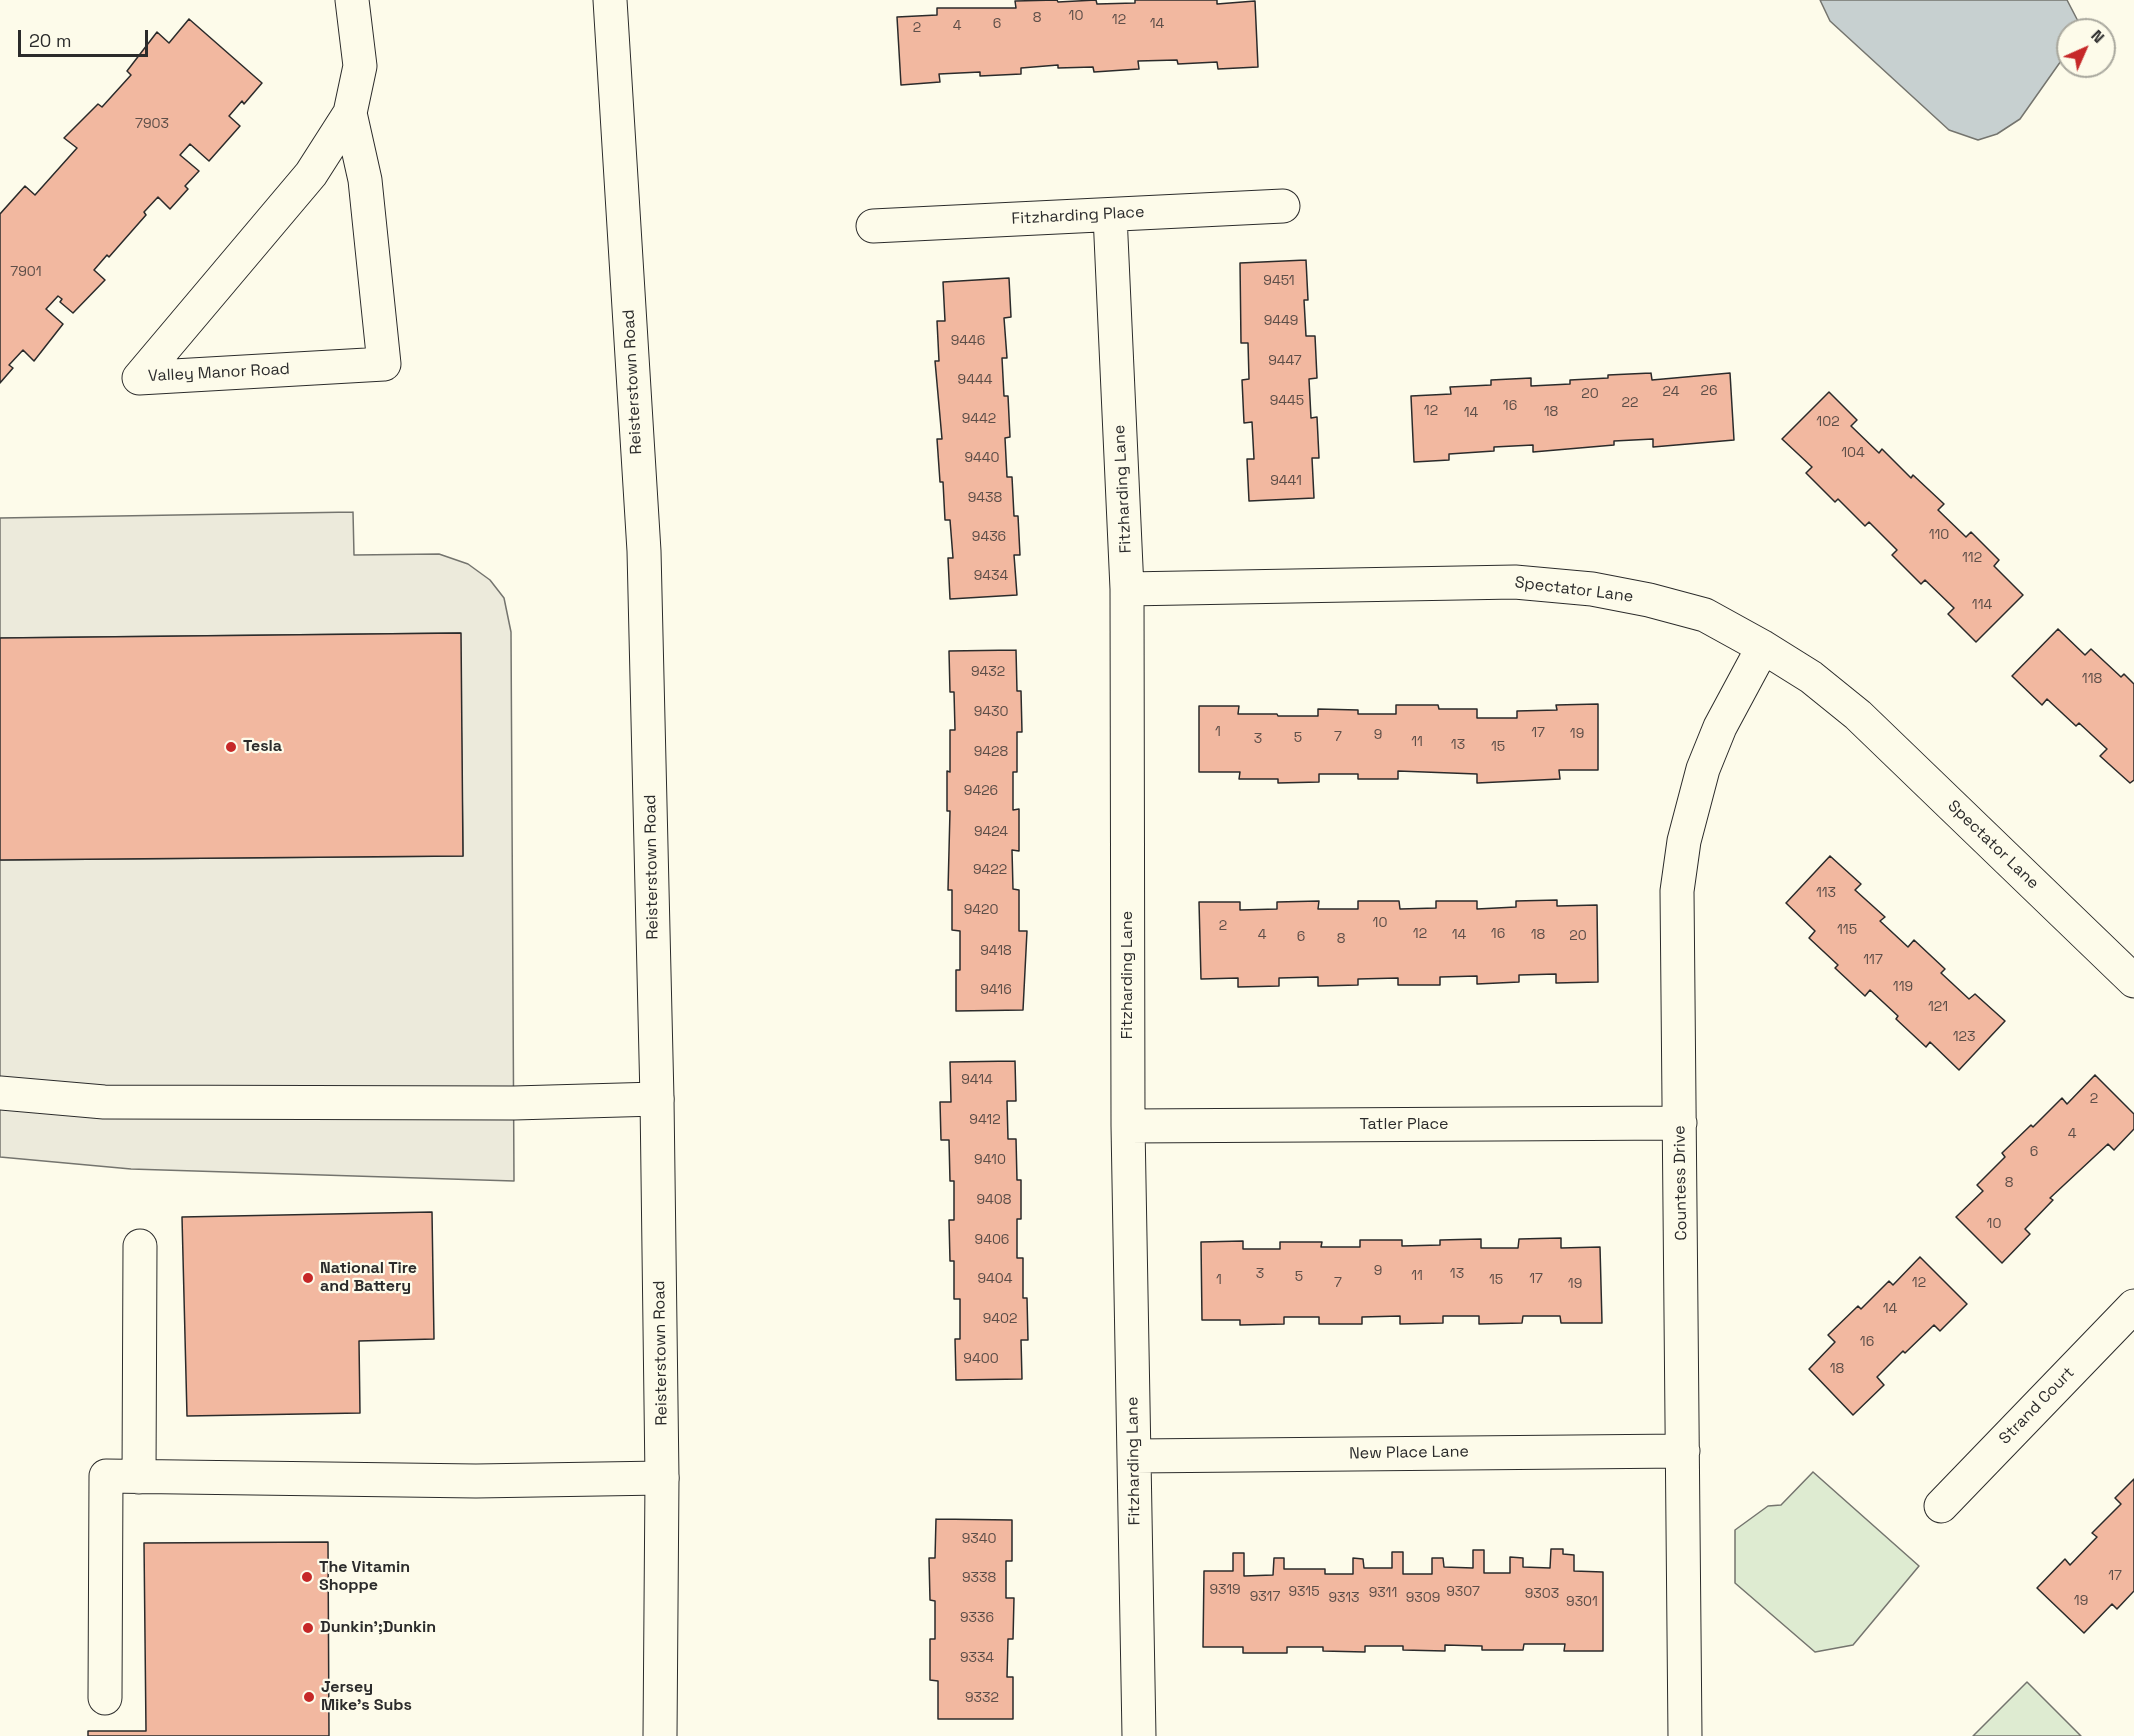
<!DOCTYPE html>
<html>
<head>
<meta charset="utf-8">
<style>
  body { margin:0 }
  #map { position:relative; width:2134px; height:1736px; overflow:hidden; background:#fdfbea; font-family:"Space Grotesk",sans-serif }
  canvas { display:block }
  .north { position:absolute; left:2056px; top:18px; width:60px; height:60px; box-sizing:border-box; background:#fdfbea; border:2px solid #a9a89e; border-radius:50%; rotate:45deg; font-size:16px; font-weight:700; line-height:24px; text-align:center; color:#2b2b2b }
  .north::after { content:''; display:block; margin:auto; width:21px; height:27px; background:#c62828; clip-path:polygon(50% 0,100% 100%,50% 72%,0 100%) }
  .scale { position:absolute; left:18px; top:30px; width:130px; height:27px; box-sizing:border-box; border:3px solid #2b2b2b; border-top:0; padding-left:8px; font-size:18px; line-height:21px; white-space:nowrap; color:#2b2b2b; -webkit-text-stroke:4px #fdfbea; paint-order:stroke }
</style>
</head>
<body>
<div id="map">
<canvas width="2134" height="1736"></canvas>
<div class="north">N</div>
<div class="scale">20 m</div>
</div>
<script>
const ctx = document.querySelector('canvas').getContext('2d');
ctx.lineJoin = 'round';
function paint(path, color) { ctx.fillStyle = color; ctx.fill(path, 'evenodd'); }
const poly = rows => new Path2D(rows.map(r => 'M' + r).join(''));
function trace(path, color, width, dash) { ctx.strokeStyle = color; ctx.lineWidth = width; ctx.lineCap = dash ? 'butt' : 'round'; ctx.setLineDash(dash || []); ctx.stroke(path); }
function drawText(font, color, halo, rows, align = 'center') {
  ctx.font = font + ' "Space Grotesk",sans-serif'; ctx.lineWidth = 4.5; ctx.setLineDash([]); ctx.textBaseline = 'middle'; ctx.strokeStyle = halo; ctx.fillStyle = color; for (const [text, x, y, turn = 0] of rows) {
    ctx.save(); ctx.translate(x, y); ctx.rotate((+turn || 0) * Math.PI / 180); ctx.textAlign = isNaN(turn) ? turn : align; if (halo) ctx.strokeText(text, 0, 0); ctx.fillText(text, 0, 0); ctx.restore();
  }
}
const green = poly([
  [1813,1472,1919,1566,1853,1645,1815,1652,1735,1583,1735,1530,1768,1506,1781,1505,1813,1472],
  [2027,1682,2081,1736,1973,1736,2027,1682]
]);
paint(green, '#deebd1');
trace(green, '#74746e', 1.5);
const parking = poly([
  [353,512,354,555,439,554,468,564,490,580,504,598,511,632,514,1181,131,1169,0,1157,0,860,463,856,460,633,0,638,0,518,353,512]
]);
paint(parking, '#eceadb');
trace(parking, '#74746e', 1.5);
const water = poly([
  [1820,0,2067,0,2080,25,2079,30,2068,30,2068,51,2020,119,1997,134,1978,140,1949,130,1830,21,1820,0]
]);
paint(water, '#c7d0d0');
trace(water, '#74746e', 1.5);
const building = poly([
  [1057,0,1058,2,1096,0,1097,4,1135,3,1135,0,1217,0,1217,4,1255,1,1258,67,1218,69,1217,62,1178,64,1177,60,1138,61,1139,69,1094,72,1093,67,1058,68,1058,65,1021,68,1021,74,980,76,980,72,939,74,940,82,901,85,897,17,937,15,937,8,1016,8,1015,1,1057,0],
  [189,19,262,83,244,104,242,101,229,116,240,126,209,161,190,144,180,155,199,171,185,186,188,189,170,209,158,197,144,212,146,215,109,257,107,255,94,270,105,280,73,313,60,302,62,299,58,296,46,309,63,324,34,361,23,350,9,365,13,368,0,383,0,214,25,186,35,195,77,148,64,138,98,104,102,107,131,75,127,71,157,32,169,43,189,19],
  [1306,260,1308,300,1304,300,1306,336,1315,336,1317,378,1309,379,1311,418,1317,417,1319,458,1312,458,1314,498,1249,501,1247,459,1254,459,1252,422,1244,423,1242,380,1249,379,1248,343,1241,343,1240,263,1306,260],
  [1009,278,1011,317,1004,318,1007,358,1002,358,1004,396,1008,396,1010,437,1005,438,1007,477,1012,477,1014,516,1018,516,1020,555,1014,555,1017,595,950,599,948,558,953,558,950,520,945,520,943,482,940,482,937,439,942,439,935,361,939,361,937,321,945,321,943,282,1009,278],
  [1651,373,1652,380,1730,373,1734,440,1653,447,1653,439,1614,441,1614,445,1533,452,1533,445,1494,447,1494,451,1449,454,1449,460,1414,462,1411,396,1451,394,1450,387,1491,385,1491,380,1531,378,1531,386,1570,384,1570,380,1608,378,1608,375,1651,373],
  [1829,392,1857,420,1851,426,1879,453,1882,449,1911,478,1913,475,1944,504,1938,510,1966,537,1971,532,1999,560,1994,566,2023,595,1976,642,1948,614,1954,608,1925,580,1921,584,1892,555,1897,550,1869,522,1865,526,1838,499,1835,502,1806,473,1812,467,1782,439,1829,392],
  [2058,629,2085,655,2091,649,2121,677,2124,674,2134,684,2134,780,2130,783,2100,756,2107,749,2079,723,2076,726,2047,699,2042,705,2012,676,2058,629],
  [461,633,463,856,0,860,0,638,461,633],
  [1016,650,1017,691,1021,691,1022,732,1017,732,1017,772,1013,772,1013,810,1019,809,1019,851,1012,850,1013,889,1019,890,1019,931,1027,931,1023,1010,956,1011,956,970,960,970,960,931,952,930,952,890,948,890,950,811,947,811,947,771,950,772,950,730,955,730,954,692,950,692,949,651,1016,650],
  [1598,704,1598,770,1559,770,1560,779,1477,783,1477,774,1398,771,1398,779,1358,779,1358,774,1319,774,1319,782,1278,783,1278,779,1239,779,1240,772,1199,772,1199,706,1239,706,1238,714,1277,714,1278,716,1318,716,1318,709,1358,710,1358,714,1396,714,1396,705,1438,705,1439,709,1477,709,1477,718,1517,718,1517,711,1557,710,1556,705,1598,704],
  [1830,856,1861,884,1855,890,1885,917,1880,921,1908,947,1914,940,1945,969,1941,973,1969,999,1975,994,2005,1021,1959,1070,1930,1042,1926,1047,1896,1019,1898,1016,1870,990,1865,996,1835,968,1838,965,1809,938,1815,931,1786,903,1830,856],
  [1557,900,1557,906,1597,905,1598,982,1556,983,1556,974,1519,975,1519,982,1477,984,1477,976,1440,977,1440,985,1398,985,1398,978,1358,979,1358,985,1318,986,1318,977,1279,978,1279,986,1238,987,1238,978,1201,979,1199,902,1240,902,1240,910,1277,909,1277,902,1319,901,1318,909,1358,909,1358,901,1399,901,1400,909,1436,908,1436,901,1477,901,1477,909,1516,907,1516,901,1557,900],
  [1015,1061,1016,1101,1007,1101,1008,1139,1016,1139,1017,1180,1021,1180,1021,1219,1017,1219,1017,1258,1023,1258,1023,1298,1027,1298,1028,1340,1021,1340,1022,1379,956,1380,955,1339,960,1339,960,1299,954,1299,954,1261,950,1261,949,1220,954,1220,954,1181,950,1181,949,1140,941,1140,940,1102,951,1102,950,1062,1015,1061],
  [2095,1075,2134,1114,2134,1129,2114,1150,2108,1144,2050,1198,2053,1200,2025,1229,2030,1234,2002,1263,1956,1217,1983,1191,1977,1185,2005,1157,2002,1153,2031,1125,2033,1127,2062,1098,2067,1104,2095,1075],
  [432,1212,434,1339,359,1341,360,1413,187,1416,182,1217,432,1212],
  [1561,1238,1561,1248,1600,1247,1602,1323,1561,1323,1560,1316,1523,1316,1522,1323,1479,1324,1479,1316,1443,1316,1443,1323,1400,1324,1400,1316,1362,1317,1362,1324,1319,1324,1319,1317,1284,1317,1284,1324,1240,1325,1240,1320,1202,1320,1201,1242,1243,1241,1243,1249,1280,1249,1280,1242,1322,1242,1321,1247,1360,1247,1360,1240,1402,1240,1402,1246,1440,1245,1440,1240,1481,1239,1481,1248,1518,1248,1519,1239,1561,1238],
  [1920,1257,1967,1304,1940,1331,1934,1325,1905,1353,1903,1351,1877,1377,1884,1385,1853,1415,1809,1369,1835,1342,1828,1335,1858,1306,1861,1309,1889,1281,1893,1285,1920,1257],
  [2134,1479,2134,1591,2117,1609,2112,1604,2084,1633,2037,1588,2065,1559,2070,1565,2097,1537,2092,1533,2121,1504,2115,1498,2134,1479],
  [936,1519,1012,1520,1012,1561,1006,1561,1006,1598,1014,1598,1013,1639,1008,1639,1007,1677,1013,1677,1013,1719,938,1719,938,1681,930,1680,930,1639,935,1639,935,1601,930,1600,929,1558,935,1558,936,1519],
  [328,1542,329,1736,88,1736,88,1731,146,1731,144,1543,328,1542],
  [1551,1549,1563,1549,1563,1554,1574,1555,1574,1571,1603,1572,1603,1651,1564,1651,1565,1644,1524,1644,1523,1650,1482,1650,1482,1646,1445,1645,1445,1651,1403,1650,1403,1646,1365,1646,1365,1652,1323,1651,1323,1647,1287,1647,1287,1653,1243,1653,1243,1647,1203,1647,1204,1571,1233,1571,1233,1553,1244,1553,1244,1576,1273,1575,1274,1558,1284,1558,1284,1569,1325,1569,1325,1574,1353,1574,1353,1558,1363,1559,1364,1568,1392,1568,1392,1552,1403,1552,1403,1574,1432,1574,1432,1558,1443,1558,1444,1567,1473,1568,1473,1550,1484,1550,1484,1573,1510,1573,1510,1557,1523,1558,1523,1567,1550,1568,1551,1549]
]);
paint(building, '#f2b8a0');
trace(building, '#2b2b2b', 1.5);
const minor = poly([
  [350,113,365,180,384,364,139,378,311,174,350,113,360,66,352,0],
  [1110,215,1127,589,1128,1126,1139,1736],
  [873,226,1283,206],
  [1127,589,1515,582,1592,589,1649,600,1705,615,1763,647,1811,677,1858,715,2134,981],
  [0,1093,104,1102,514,1103,657,1099],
  [1128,1126,1680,1123],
  [1134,1456,1683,1451],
  [139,1477,140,1246],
  [1941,1506,2134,1306],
  [105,1698,106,1476,476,1481,662,1478],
  [1685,1736,1677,891,1684,841,1703,769,1720,727,1763,647]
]);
const major = poly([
  [610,0,644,551,657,1099,662,1478,660,1736]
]);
trace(minor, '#2b2b2b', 35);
trace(major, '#2b2b2b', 35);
trace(minor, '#fdfbea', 33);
trace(major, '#fdfbea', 33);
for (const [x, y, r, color] of [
  [231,747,6,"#c62828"],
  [308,1278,6,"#c62828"],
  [307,1577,6,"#c62828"],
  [308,1628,6,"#c62828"],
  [309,1697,6,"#c62828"]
]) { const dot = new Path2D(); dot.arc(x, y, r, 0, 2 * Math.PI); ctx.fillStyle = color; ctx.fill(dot); trace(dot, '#fdfbea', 2); }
drawText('14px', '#5d4e48', null, [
  ["10",1076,16],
  ["8",1037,18],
  ["12",1119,20],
  ["6",997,24],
  ["14",1157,24],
  ["4",957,26],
  ["2",917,28],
  ["7903",152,124],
  ["7901",26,272],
  ["9451",1279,281],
  ["9449",1281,321],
  ["9446",968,341],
  ["9447",1285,361],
  ["9444",975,380],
  ["26",1709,391],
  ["24",1671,392],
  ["20",1590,394],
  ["9445",1287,401],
  ["22",1630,403],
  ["16",1510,406],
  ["12",1431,411],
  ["18",1551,412],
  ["14",1471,413],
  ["9442",979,419],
  ["102",1828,422],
  ["104",1853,453],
  ["9440",982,458],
  ["9441",1286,481],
  ["9438",985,498],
  ["110",1939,535],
  ["9436",989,537],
  ["112",1972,558],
  ["9434",991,576],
  ["114",1982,605],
  ["9432",988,672],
  ["118",2092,679],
  ["9430",991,712],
  ["1",1218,732],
  ["17",1538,733],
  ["19",1577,734],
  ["9",1378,735],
  ["7",1338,737],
  ["5",1298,738],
  ["3",1258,739],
  ["11",1417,742],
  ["13",1458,745],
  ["15",1498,747],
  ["9428",991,752],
  ["9426",981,791],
  ["9424",991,832],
  ["9422",990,870],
  ["113",1826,893],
  ["9420",981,910],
  ["10",1380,923],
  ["2",1223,926],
  ["115",1847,930],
  ["12",1420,934],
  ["16",1498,934],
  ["4",1262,935],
  ["14",1459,935],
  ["18",1538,935],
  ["20",1578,936],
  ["6",1301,937],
  ["8",1341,939],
  ["9418",996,951],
  ["117",1873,960],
  ["119",1903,987],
  ["9416",996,990],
  ["121",1938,1007],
  ["123",1964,1037],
  ["9414",977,1080],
  ["2",2094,1099],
  ["9412",985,1120],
  ["4",2072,1134],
  ["6",2034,1152],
  ["9410",990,1160],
  ["8",2009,1183],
  ["9408",994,1200],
  ["10",1994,1224],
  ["9406",992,1240],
  ["9",1378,1271],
  ["3",1260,1274],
  ["13",1457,1274],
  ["11",1417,1276],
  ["5",1299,1277],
  ["9404",995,1279],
  ["17",1536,1279],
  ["1",1219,1280],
  ["15",1496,1280],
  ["7",1338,1283],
  ["12",1919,1283],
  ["19",1575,1284],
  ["14",1890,1309],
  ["9402",1000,1319],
  ["16",1867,1342],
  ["9400",981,1359],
  ["18",1837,1369],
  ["9340",979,1539],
  ["17",2115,1576],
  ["9338",979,1578],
  ["9319",1225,1590],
  ["9315",1304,1592],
  ["9307",1463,1592],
  ["9311",1383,1593],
  ["9303",1542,1594],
  ["9317",1265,1597],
  ["9313",1344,1598],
  ["9309",1423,1598],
  ["19",2081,1601],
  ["9301",1582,1602],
  ["9336",977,1618],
  ["9334",977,1658],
  ["9332",982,1698]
]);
drawText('16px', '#2b2b2b', '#fdfbea', [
  ["Fitzharding Place",1078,216,-3],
  ["Valley Manor Road",219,373,-3],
  ["Reisterstown Road",633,382,-93],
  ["Fitzharding Lane",1123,489,-93],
  ["Spectator Lane",1574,590,7],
  ["Spectator Lane",1993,845,44],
  ["Reisterstown Road",652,867,-91],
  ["Fitzharding Lane",1128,975,-90],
  ["Tatler Place",1404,1125],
  ["Countess Drive",1681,1183,-91],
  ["Reisterstown Road",661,1353,-91],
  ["Strand Court",2037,1406,-46],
  ["New Place Lane",1409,1453,-1],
  ["Fitzharding Lane",1134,1461,-91]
]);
drawText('bold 16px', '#2b2b2b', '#fdfbea', [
  ["Tesla",243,747],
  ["National Tire",320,1269],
  ["and Battery",320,1287],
  ["The Vitamin",319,1568],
  ["Shoppe",319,1586],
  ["Dunkin';Dunkin",320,1628],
  ["Jersey",321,1688],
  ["Mike's Subs",321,1706]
], 'left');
</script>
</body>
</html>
